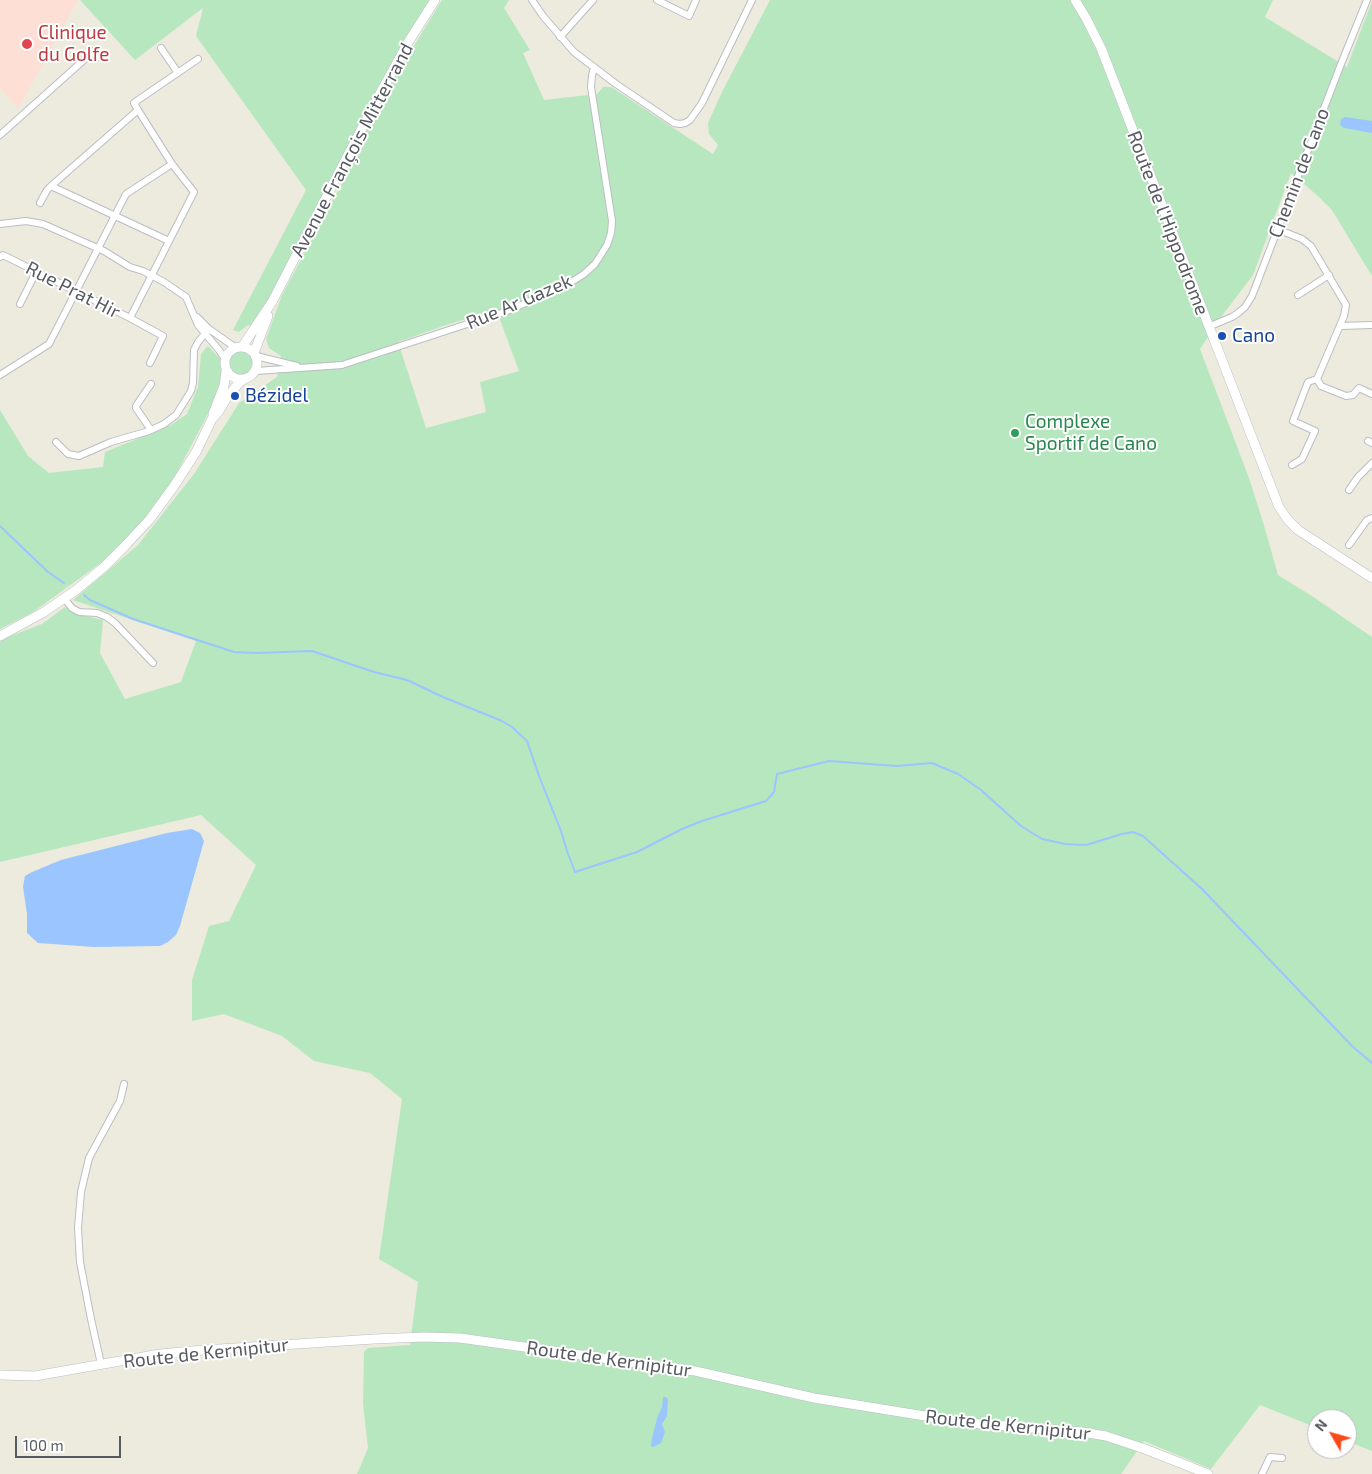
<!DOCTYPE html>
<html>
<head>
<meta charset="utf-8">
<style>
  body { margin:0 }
  #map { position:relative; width:1372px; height:1474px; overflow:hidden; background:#ecebde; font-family:"Exo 2",sans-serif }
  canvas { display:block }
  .north { position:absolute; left:1307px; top:1409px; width:50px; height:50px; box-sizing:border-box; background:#fff; border:1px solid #bcbdc0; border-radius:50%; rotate:308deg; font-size:14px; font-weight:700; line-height:20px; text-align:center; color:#575a61 }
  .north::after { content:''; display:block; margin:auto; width:18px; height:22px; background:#f84a19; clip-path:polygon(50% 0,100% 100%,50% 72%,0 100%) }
  .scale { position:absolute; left:15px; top:1436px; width:106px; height:22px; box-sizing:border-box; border:2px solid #575a61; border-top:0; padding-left:6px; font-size:15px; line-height:18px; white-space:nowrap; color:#575a61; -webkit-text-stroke:4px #fff; paint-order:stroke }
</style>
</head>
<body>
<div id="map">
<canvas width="1372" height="1474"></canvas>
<div class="north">N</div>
<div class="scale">100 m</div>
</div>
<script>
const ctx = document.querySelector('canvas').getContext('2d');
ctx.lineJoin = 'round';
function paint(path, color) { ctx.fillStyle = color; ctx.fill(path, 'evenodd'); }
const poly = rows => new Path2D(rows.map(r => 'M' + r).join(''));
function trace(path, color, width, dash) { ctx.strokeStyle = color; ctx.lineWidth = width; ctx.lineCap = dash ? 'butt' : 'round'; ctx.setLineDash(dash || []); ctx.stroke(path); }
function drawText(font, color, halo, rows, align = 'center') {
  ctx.font = font + ' "Exo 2",sans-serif'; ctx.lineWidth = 4; ctx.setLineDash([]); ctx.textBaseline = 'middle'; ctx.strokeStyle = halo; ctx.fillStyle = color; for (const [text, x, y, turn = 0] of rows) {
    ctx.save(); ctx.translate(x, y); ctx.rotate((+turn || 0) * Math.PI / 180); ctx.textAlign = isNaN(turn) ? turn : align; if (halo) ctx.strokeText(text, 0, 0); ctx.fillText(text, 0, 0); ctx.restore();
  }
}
paint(poly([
  [0,0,78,0,18,109,0,88]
]), '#fddfd6');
paint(poly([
  [80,0,430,0,383,78,260,318,257,316,251,326,248,325,239,332,233,330,306,190,196,36,203,8,135,60],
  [442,0,509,0,504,8,530,50,523,53,544,100,597,94,603,87,611,87,713,154,718,145,709,134,708,123,722,92,770,0,1273,0,1265,17,1347,67,1372,1,1372,276,1332,210,1319,197,1291,173,1253,275,1224,313,1200,349,1249,478,1263,522,1278,575,1312,596,1372,637,1372,1451,1347,1441,1347,1419,1317,1419,1317,1428,1260,1405,1211,1469,1144,1441,1121,1474,357,1474,368,1448,363,1404,364,1352,368,1348,410,1345,418,1282,379,1259,402,1099,370,1073,314,1061,282,1036,224,1014,192,1021,192,980,209,926,229,921,256,865,201,815,0,862,0,640,42,624,65,607,77,614,103,620,100,653,125,699,181,682,196,641,73,600,138,545,194,474,239,403,277,377,281,356,269,348,266,339,282,295,341,185,382,98],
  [498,309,499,317,519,371,480,382,486,412,426,428,398,342,446,325],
  [208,346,220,359,223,378,209,412,174,478,146,519,102,562,33,612,0,629,0,410,28,456,49,473,103,467,105,452,171,425,187,414,198,387,201,354],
  '229 363a12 12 0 1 1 24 0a12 12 0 1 1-24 0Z'
]), '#b7e7be');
paint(poly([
  [1345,117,1372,121,1372,133,1344,128,1340,125,1341,119],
  [192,829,200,833,204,841,180,926,176,935,168,942,160,946,94,947,38,943,27,933,27,914,23,887,25,876,32,872,61,860,167,833],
  [663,1397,666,1397,668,1400,667,1416,662,1424,665,1432,661,1443,653,1447,651,1446,652,1438,658,1415,662,1408]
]), '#9bc5ff');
trace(poly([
  [0,526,48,572,64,583],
  [84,595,90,600,133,619,234,652,257,653,312,651,374,672,407,680,443,697,502,721,512,727,527,741,539,776,561,831,567,851,575,872,637,852,682,829,702,821,766,801,774,792,777,774,829,761,897,766,932,763,958,774,981,790,1021,826,1042,839,1065,844,1086,845,1122,834,1133,832,1143,836,1202,889,1352,1046,1372,1063]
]), '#9bc5ff', 2);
const street = poly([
  [532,0,543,16,574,52,616,84,674,123,680,124,685,123,690,120,702,103,752,0],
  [657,0,689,16,696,0],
  [560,37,593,0],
  [161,48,178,73],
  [0,135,94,51],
  [40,203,47,190,51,186],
  [0,224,26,221,43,224,104,251,130,267,143,271,164,282,186,297,198,325,219,350,225,359],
  [1277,229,1302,239,1311,246,1346,305,1344,316,1317,379,1308,382,1293,421,1315,431,1302,459,1292,465],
  [169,241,51,186,138,110,134,103,138,100,198,59],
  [0,257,3,255,130,318,194,192,172,164,138,110],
  [1298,295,1329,275],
  [20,304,36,272],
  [197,317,209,329,236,348],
  [130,318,163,336,150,363],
  [1340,326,1372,325],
  [1208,327,1232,317,1238,313,1245,307,1252,296,1341,64,1367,0],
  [256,356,297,366],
  [256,371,342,365,507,311,565,286,584,274,595,264,607,245,611,233,612,221,591,87,592,75,594,69],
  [0,375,49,344,126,194,172,164],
  [1317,379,1321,386,1346,396,1353,395,1359,388,1372,394],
  [151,384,136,406,136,408,151,430],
  [1368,441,1372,443],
  [56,442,68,454,79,456,111,442,149,431,164,424,176,415,191,391,193,383,194,350,198,342,209,329],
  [1349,490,1358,477,1372,463],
  [1349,545,1367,520,1372,518],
  [64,598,72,608,79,612,97,613,107,617,115,623,153,663],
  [101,1364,91,1319,80,1262,78,1228,81,1192,89,1158,120,1101,124,1084],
  [1262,1474,1270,1457,1282,1458]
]);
const secondary = poly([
  [1075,0,1086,18,1101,48,1279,507,1288,520,1298,530,1372,578],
  '225 363a16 16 0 1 1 32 0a16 16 0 1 1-32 0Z',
  [242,347,272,302,377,99,409,41,435,0],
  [254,353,268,316],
  [213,414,224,386,226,371],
  [0,636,44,612,76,590,104,567,124,547,150,519,174,486,196,452,212,419,219,411,228,396,238,384,243,380],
  [0,1375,35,1376,160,1354,204,1350,374,1339,424,1337,460,1338,695,1371,814,1398,968,1423,1082,1432,1106,1436,1145,1449,1208,1474]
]);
trace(street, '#bbbdc4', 8);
trace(secondary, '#bbbec6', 10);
trace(street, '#fff', 6);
trace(secondary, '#fff', 9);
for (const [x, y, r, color] of [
  [27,44,6,"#e0444e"],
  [1222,336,5,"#1a4fb4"],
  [235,396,5,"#1a4fb4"],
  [1015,433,5,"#2e9e5b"]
]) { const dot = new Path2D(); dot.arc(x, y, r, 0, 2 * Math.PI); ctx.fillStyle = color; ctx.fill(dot); trace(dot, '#fff', 2); }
drawText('19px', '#be3a42', '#fff', [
  ["Clinique",38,33],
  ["du Golfe",38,55]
], 'left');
drawText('19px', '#575a61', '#fff', [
  ["Avenue François Mitterrand",352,150,-62],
  ["Chemin de Cano",1299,173,-69],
  ["Route de l'Hippodrome",1168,223,69],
  ["Rue Prat Hir",73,290,27],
  ["Rue Ar Gazek",519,302,-23],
  ["Route de Kernipitur",206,1353,-6],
  ["Route de Kernipitur",609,1359,8],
  ["Route de Kernipitur",1008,1425,6]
]);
drawText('19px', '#164399', '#fff', [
  ["Cano",1232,336],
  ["Bézidel",245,396]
], 'left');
drawText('19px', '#27864d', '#fff', [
  ["Complexe",1025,422],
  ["Sportif de Cano",1025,444]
], 'left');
</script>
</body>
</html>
